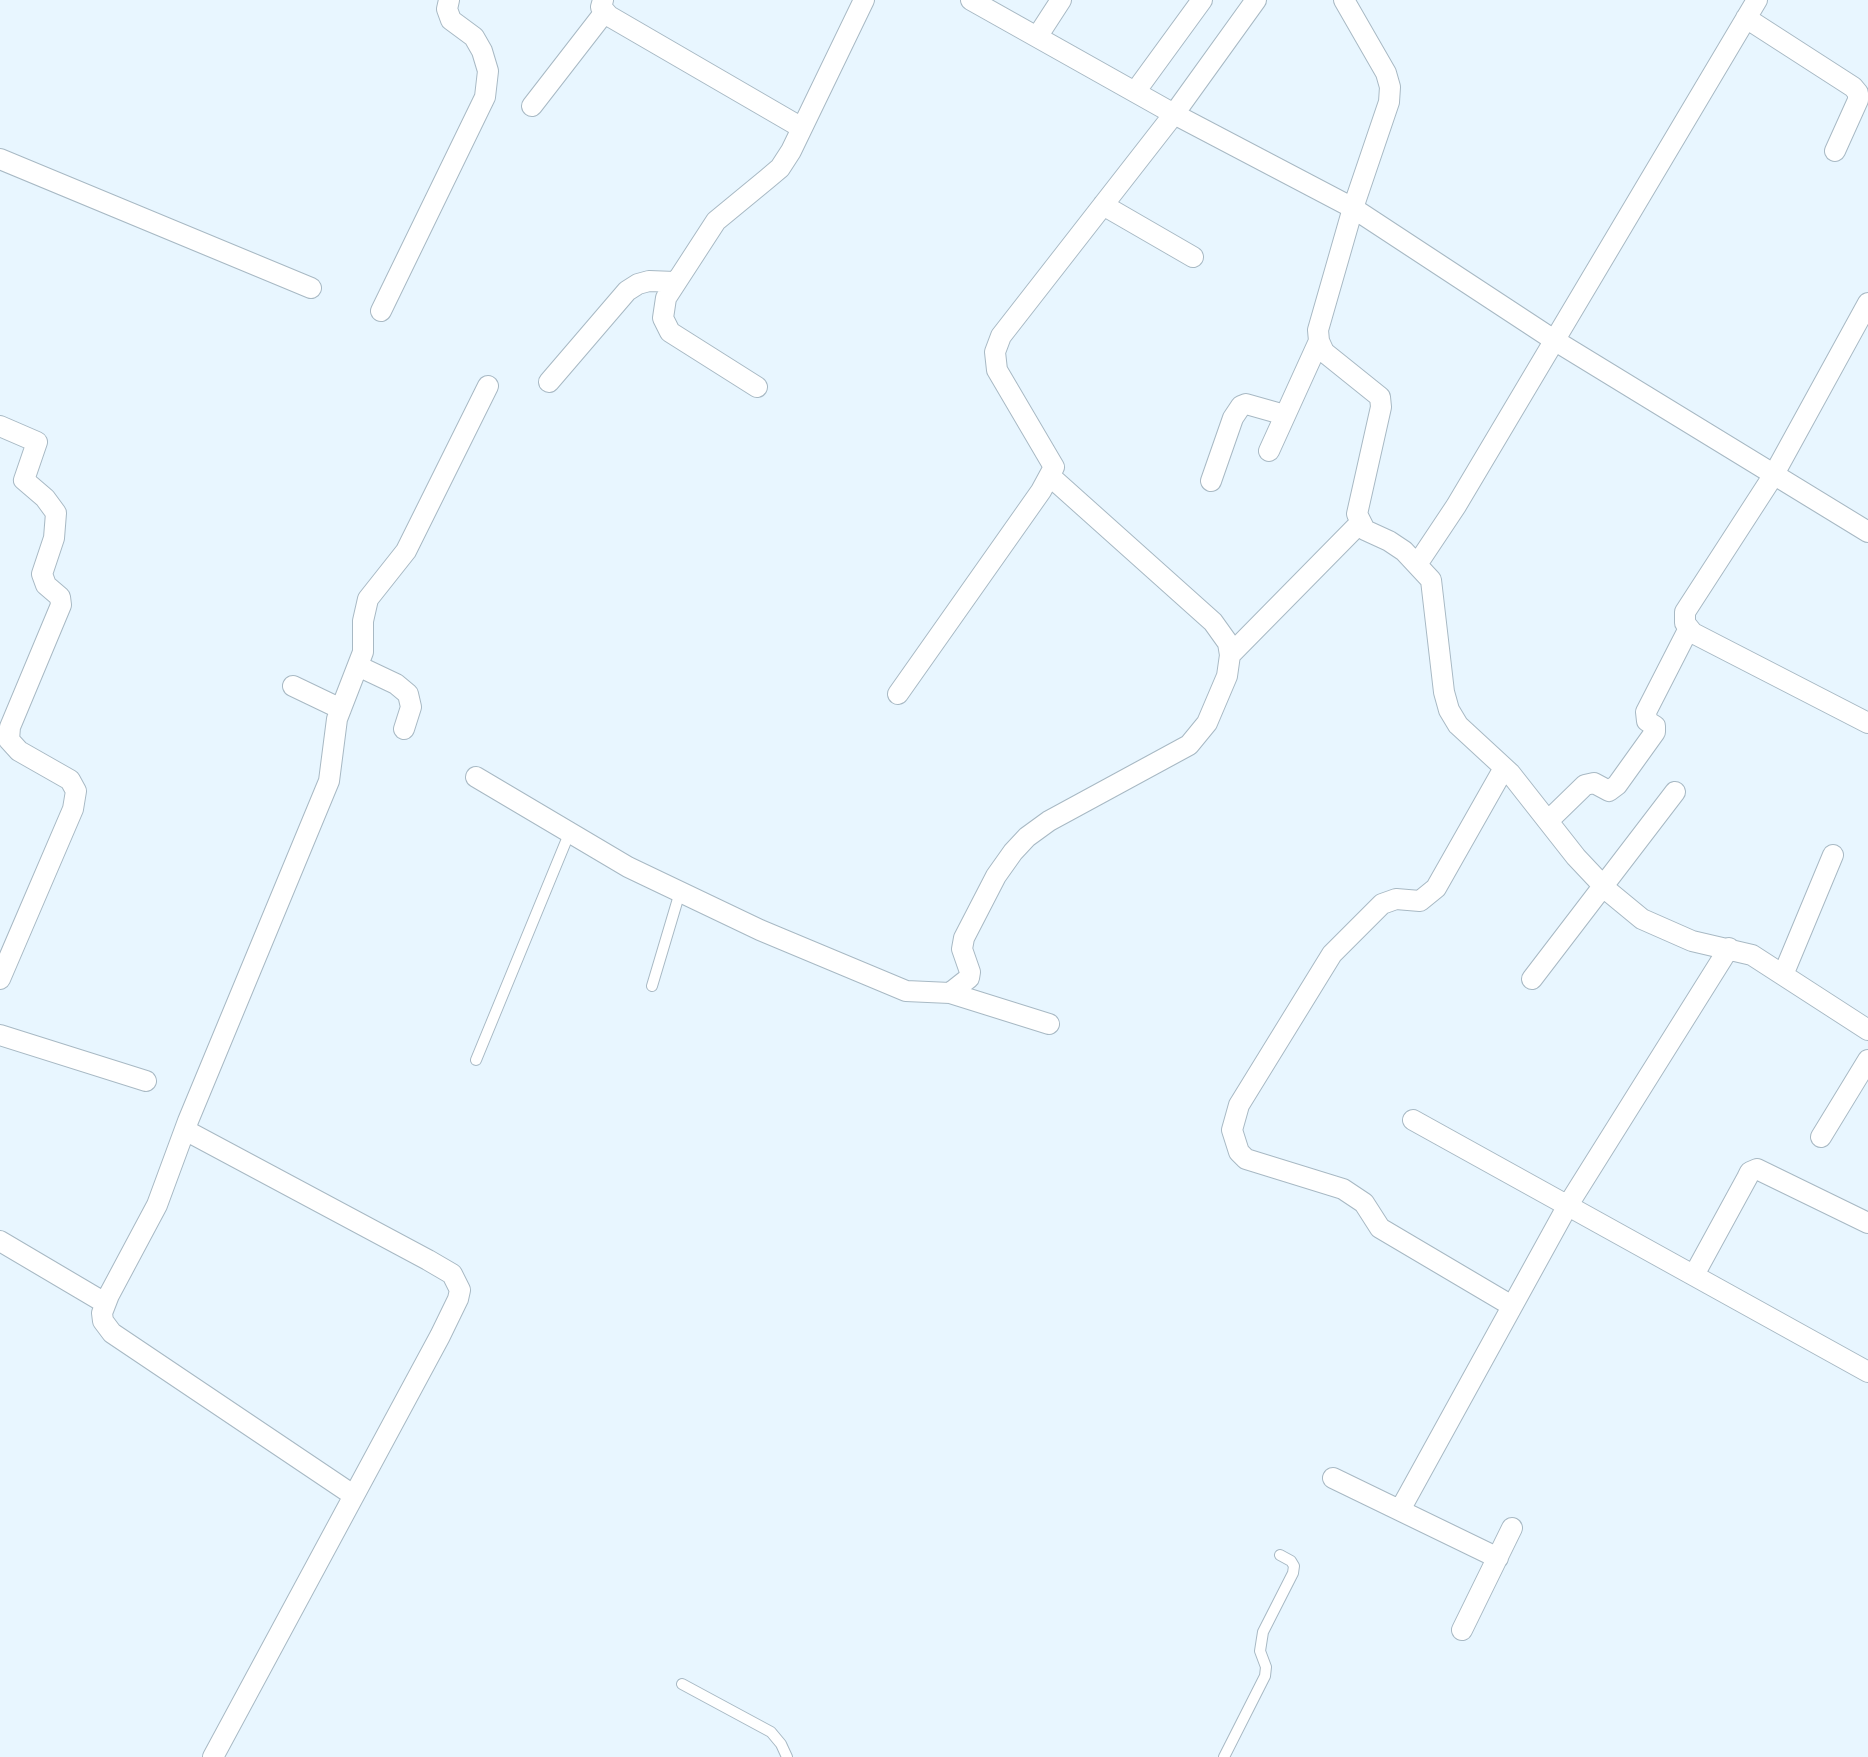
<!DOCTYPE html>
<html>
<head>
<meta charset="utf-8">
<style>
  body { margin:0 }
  canvas { display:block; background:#e8f6ff }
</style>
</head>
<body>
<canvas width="1868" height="1757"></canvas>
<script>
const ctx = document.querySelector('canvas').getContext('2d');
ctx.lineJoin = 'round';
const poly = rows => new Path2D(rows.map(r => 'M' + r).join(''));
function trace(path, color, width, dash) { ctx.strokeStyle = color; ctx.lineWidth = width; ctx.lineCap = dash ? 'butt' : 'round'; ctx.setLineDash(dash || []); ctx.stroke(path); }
const service = poly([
  [652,986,680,892],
  [476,1060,569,834],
  [682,1684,771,1732,781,1744,787,1757],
  [1224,1757,1265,1676,1266,1667,1260,1651,1263,1632,1293,1573,1294,1566,1291,1561,1280,1555]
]);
const minor = poly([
  [603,0,601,7,609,16,802,128],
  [971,0,1174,114,1353,208,1554,340,1868,532],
  [1344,0,1386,73,1390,87,1389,102,1353,208,1318,330,1319,341,1324,352,1380,397,1381,407,1357,514,1365,530,1389,541,1404,551,1431,580,1444,692,1449,710,1458,725,1510,773,1576,857,1608,891,1642,919,1692,941,1752,955,1868,1030],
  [1746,18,1853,87,1858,93,1858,100,1835,151],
  [1037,37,1061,0],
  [1135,92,1202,0],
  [532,106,604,13],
  [0,159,311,288],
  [1103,205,1193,257],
  [1868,303,1773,476,1685,612,1685,623,1693,633,1868,723],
  [381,311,485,97,488,71,482,51,474,37,451,20,447,9,449,0],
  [549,382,627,291,638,284,649,281,675,282],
  [757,387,670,332,663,318,666,298,716,221,767,179,780,168,791,151,864,0],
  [0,426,37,442,24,480,45,498,56,513,54,538,42,574,46,585,60,597,61,605,10,727,9,740,19,751,70,780,76,791,73,809,0,979],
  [1269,451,1319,341],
  [1211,481,1233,418,1241,406,1246,404,1285,415],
  [1418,563,1456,506,1757,0],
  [1230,655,1360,523],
  [358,666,396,684,408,694,411,707,404,729],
  [293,686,341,709],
  [898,694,1041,491,1054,467,997,370,995,352,1001,336,1174,114,1256,0],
  [1504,768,1436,888,1420,901,1396,899,1382,904,1332,954,1239,1105,1232,1130,1239,1152,1246,1159,1343,1189,1364,1203,1380,1228,1512,1306],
  [476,777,628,867,760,930,906,991,950,993,1049,1024],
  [1549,820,1585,785,1594,783,1609,791,1617,785,1655,732,1655,726,1647,721,1646,712,1689,628],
  [1783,975,1833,855],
  [1532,979,1675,792],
  [950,993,969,978,970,972,962,949,964,938,996,876,1013,852,1027,837,1049,821,1189,745,1207,723,1227,676,1230,655,1228,643,1213,622,1051,477],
  [0,1035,146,1081],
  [1413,1120,1868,1372],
  [185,1130,428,1260,452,1274,460,1290,458,1299,440,1336,213,1757],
  [1821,1137,1868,1060],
  [0,1241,105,1303],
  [1694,1275,1747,1178,1750,1172,1757,1169,1868,1223],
  [1333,1478,1498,1558],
  [353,1495,112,1333,103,1321,102,1313,109,1295,157,1205,188,1121,329,781,337,719,363,652,363,621,368,599,406,551,488,386],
  [1400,1510,1568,1205,1729,948],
  [1462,1630,1512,1528]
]);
trace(service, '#a8b9c4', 12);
trace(minor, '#a8b9c4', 22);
trace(service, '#fff', 10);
trace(minor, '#fff', 20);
</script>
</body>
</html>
